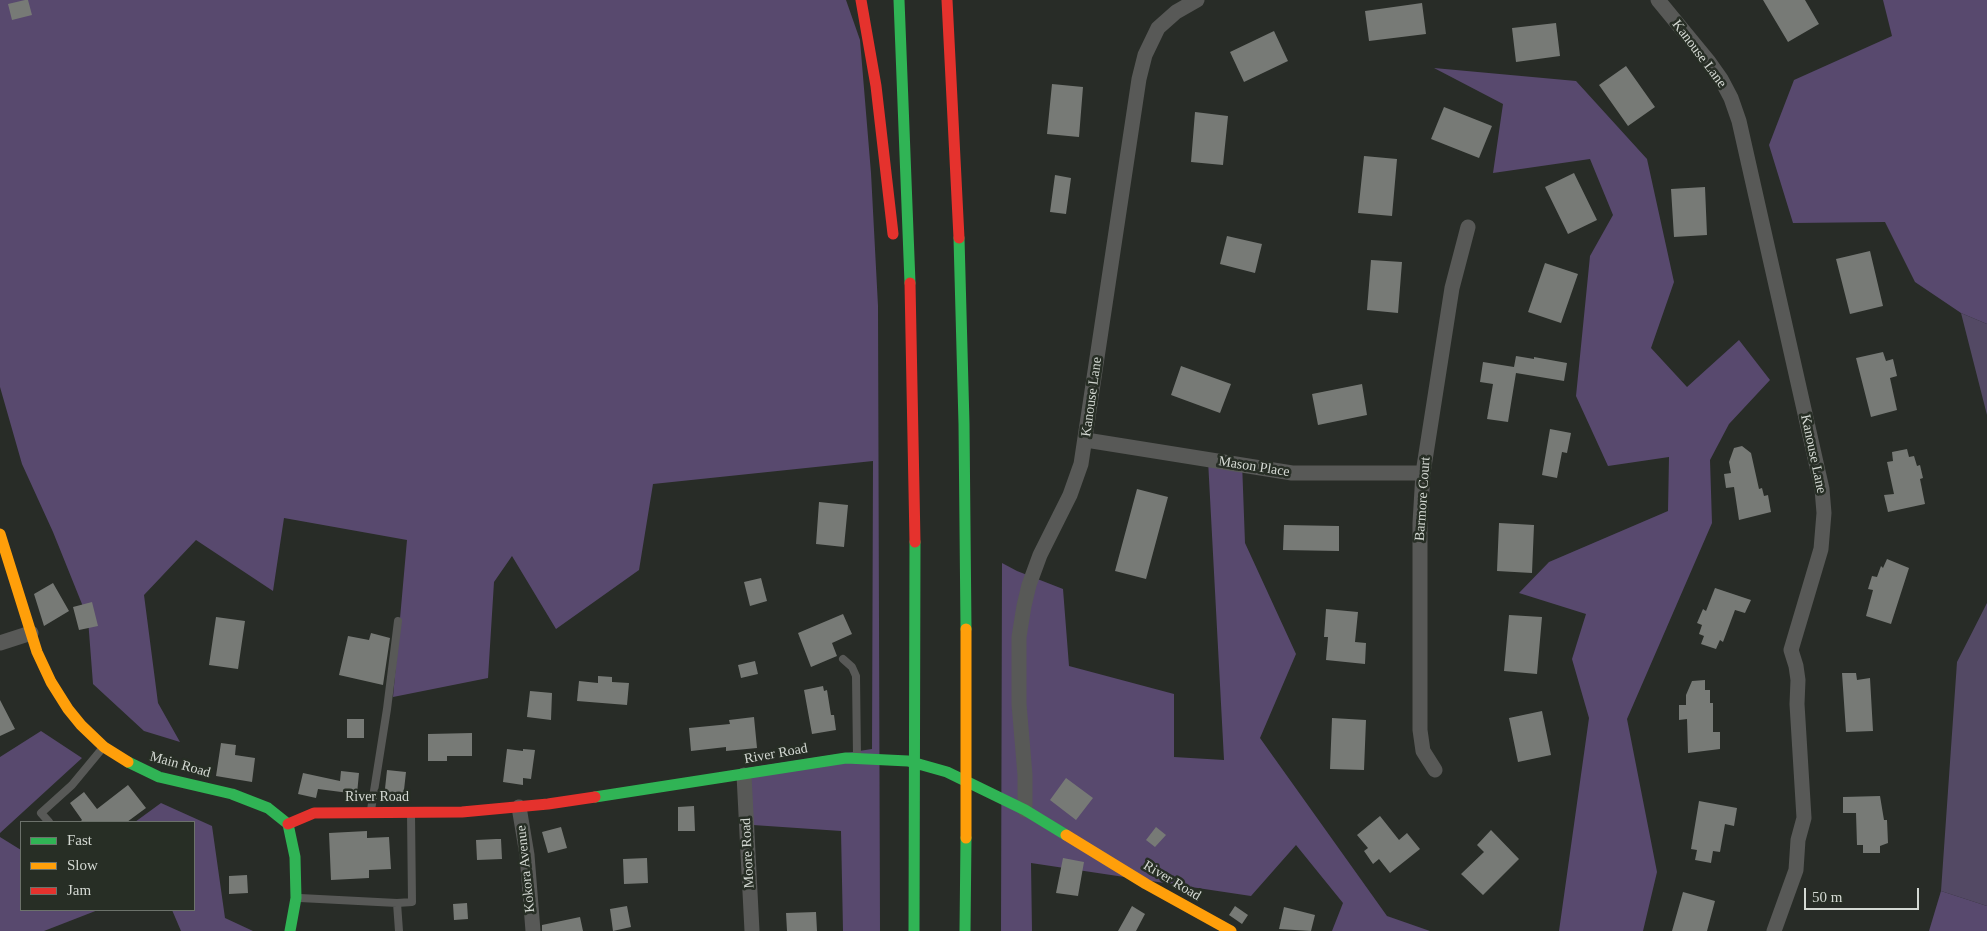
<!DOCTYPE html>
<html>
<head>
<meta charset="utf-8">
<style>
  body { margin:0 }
  #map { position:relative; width:1987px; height:931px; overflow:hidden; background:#282c27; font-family:Georgia,serif }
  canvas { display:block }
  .legend { position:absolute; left:20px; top:821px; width:175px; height:90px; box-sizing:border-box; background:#272e25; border:1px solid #6c726b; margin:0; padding:6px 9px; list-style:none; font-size:15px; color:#d4d9d3 }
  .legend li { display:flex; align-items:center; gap:10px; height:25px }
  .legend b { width:25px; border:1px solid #6c726b }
  .scale { position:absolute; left:1804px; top:888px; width:115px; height:22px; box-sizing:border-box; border:2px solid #d4d9d3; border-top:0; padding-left:6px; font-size:15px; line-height:18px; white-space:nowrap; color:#d4d9d3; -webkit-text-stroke:4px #272e25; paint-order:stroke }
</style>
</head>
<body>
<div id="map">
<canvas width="1987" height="931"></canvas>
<ul class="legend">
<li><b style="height:6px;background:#30b455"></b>Fast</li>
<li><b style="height:6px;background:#ff9f0a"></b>Slow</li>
<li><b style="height:6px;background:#e5322d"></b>Jam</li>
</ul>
<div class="scale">50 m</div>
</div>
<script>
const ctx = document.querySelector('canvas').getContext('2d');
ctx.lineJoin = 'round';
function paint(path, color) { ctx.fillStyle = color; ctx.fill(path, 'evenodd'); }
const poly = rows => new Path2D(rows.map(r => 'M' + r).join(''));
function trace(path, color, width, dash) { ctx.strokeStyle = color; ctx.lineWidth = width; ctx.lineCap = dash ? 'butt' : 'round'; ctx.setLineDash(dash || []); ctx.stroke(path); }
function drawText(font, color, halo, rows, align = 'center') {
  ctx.font = font + ' Georgia,serif'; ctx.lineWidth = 5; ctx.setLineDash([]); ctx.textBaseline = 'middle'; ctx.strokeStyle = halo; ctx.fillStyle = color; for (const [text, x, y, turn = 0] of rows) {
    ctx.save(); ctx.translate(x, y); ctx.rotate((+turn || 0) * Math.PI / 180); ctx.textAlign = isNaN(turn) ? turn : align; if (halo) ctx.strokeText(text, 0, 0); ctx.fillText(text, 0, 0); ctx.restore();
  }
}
paint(poly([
  [1961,313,1987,324,1987,415],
  [1987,603,1987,906,1941,891,1957,662]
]), '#534964');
paint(poly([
  [0,0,846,0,860,40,871,173,878,306,880,931,843,931,841,831,753,825,747,768,872,749,873,461,653,484,639,570,556,629,512,556,494,582,488,678,393,697,407,540,284,518,273,591,196,540,144,595,158,703,180,742,144,731,93,684,88,619,53,532,22,464,0,387],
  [1883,0,1987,0,1987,324,1961,313,1915,282,1885,222,1793,223,1769,145,1794,80,1892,36],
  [1434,68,1576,81,1647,159,1674,282,1651,348,1687,387,1739,340,1770,380,1729,424,1710,460,1712,523,1627,719,1657,872,1643,931,1559,931,1589,718,1572,659,1586,614,1519,593,1549,562,1668,511,1669,457,1608,466,1576,396,1590,256,1613,215,1590,159,1493,173,1503,104],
  [1208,460,1242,462,1245,543,1296,654,1260,738,1387,916,1430,931,1332,931,1343,903,1296,845,1251,896,1031,863,1032,931,1001,931,1002,563,1017,571,1063,589,1069,666,1174,694,1174,757,1224,760],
  [41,731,82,758,0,833,0,757],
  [161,803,212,826,225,918,253,931,181,931,172,910,194,910,194,822,135,822],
  [0,837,21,850,21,910,98,910,44,931,0,931],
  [1941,891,1987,906,1987,931,1929,931]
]), '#58496e');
paint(poly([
  [25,0,28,0,32,15,12,20,8,4],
  [1763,0,1805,0,1819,24,1788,42],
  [1422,3,1426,34,1369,41,1365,11],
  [1556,23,1560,56,1516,62,1512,28],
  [1274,31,1288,61,1244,82,1230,52],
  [1626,66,1655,107,1628,126,1599,85],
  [1052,84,1083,87,1079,137,1047,134],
  [1444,107,1492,126,1479,158,1431,139],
  [1195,112,1228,116,1223,165,1191,162],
  [1364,156,1397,159,1392,216,1358,213],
  [1574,173,1597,220,1568,234,1545,187],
  [1055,175,1071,178,1066,214,1050,212],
  [1705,187,1707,235,1674,237,1671,189],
  [1227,236,1262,244,1255,273,1220,264],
  [1870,251,1883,306,1850,314,1836,259],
  [1371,260,1402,262,1398,313,1367,310],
  [1545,263,1578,274,1561,323,1528,312],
  [1883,352,1886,361,1893,359,1897,376,1890,378,1897,410,1871,417,1856,358],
  [1516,356,1534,359,1534,357,1567,363,1564,381,1516,373,1508,422,1487,419,1493,384,1480,382,1483,362,1514,367],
  [1181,366,1231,384,1220,413,1171,395],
  [1362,384,1367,415,1318,425,1312,394],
  [1550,429,1571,433,1567,453,1562,452,1557,478,1542,475],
  [1742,446,1751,453,1759,489,1762,488,1764,496,1768,495,1771,512,1739,520,1734,487,1726,488,1724,474,1731,473,1729,462,1734,448],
  [1907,449,1909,457,1914,456,1917,466,1920,465,1923,478,1920,479,1925,504,1888,512,1884,495,1894,494,1887,462,1893,461,1892,452],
  [1137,489,1168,497,1146,579,1115,571],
  [819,502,848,505,844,547,816,544],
  [1499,523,1534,525,1532,573,1497,571],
  [1284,525,1339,526,1339,551,1283,550],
  [1887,559,1909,568,1891,624,1866,616,1873,590,1868,589,1872,576,1877,577,1881,566,1883,568],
  [761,578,767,601,750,606,744,582],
  [53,583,69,611,44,626,34,594],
  [1715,588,1751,600,1745,613,1735,610,1723,642,1720,640,1716,649,1701,644,1704,636,1699,634,1702,625,1697,623,1703,609,1706,611],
  [92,602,98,626,79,630,73,607],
  [1326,609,1358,612,1355,642,1366,643,1365,664,1326,660,1328,637,1324,637],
  [843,614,852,634,832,643,837,656,811,667,798,633],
  [1509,615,1542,617,1537,674,1504,671],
  [216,617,245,621,238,669,209,665],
  [371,633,390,638,383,685,339,675,348,636,369,640],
  [755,661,758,674,741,678,738,665],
  [1842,673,1856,673,1857,680,1870,678,1873,731,1846,732],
  [598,676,612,677,612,682,629,683,627,705,577,701,579,681,598,683],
  [1705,680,1705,690,1710,690,1710,703,1713,703,1713,732,1720,732,1720,749,1688,753,1687,719,1679,720,1679,705,1686,705,1686,695,1692,681],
  [823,686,824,691,827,690,831,715,834,715,836,730,812,734,804,690],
  [530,691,552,693,551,720,527,717],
  [0,700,15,729,0,736],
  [1542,711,1551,755,1518,762,1509,718],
  [754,717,757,748,726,751,726,747,691,751,689,728,730,724,729,720],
  [1332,718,1366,720,1364,770,1330,769],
  [347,719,364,719,364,738,347,738],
  [472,733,472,756,447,756,447,761,428,761,428,734],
  [221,743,236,745,235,755,255,758,252,782,216,776],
  [507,749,523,751,523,749,535,750,531,779,523,778,523,785,503,782],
  [387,770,406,772,403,799,384,798],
  [341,771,359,773,357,794,318,789,316,798,298,794,303,773,340,781],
  [1066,778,1093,798,1076,820,1050,800],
  [128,785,146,808,127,822,80,822,82,820,70,803,84,792,97,809],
  [1880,796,1884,820,1887,820,1888,843,1880,846,1880,853,1863,853,1863,845,1857,845,1856,813,1843,813,1843,797],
  [1699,801,1737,808,1734,826,1725,824,1720,852,1713,851,1711,863,1695,860,1697,850,1691,849],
  [694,806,695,831,678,831,678,807],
  [1380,816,1399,840,1407,833,1420,849,1390,873,1379,859,1373,864,1364,851,1368,848,1357,835],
  [561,827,567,848,548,853,542,832],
  [1156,827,1166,835,1155,847,1146,840],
  [1491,830,1519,859,1483,895,1461,874,1484,852,1477,845],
  [367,831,367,838,389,837,391,869,369,870,369,878,331,880,329,833],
  [496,839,501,839,502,859,477,860,476,840],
  [647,858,648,883,624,884,623,859],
  [1063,858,1084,862,1078,896,1056,893],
  [247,875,248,893,229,894,229,876],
  [1683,892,1715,901,1707,931,1672,931],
  [467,903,468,919,454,920,453,904],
  [627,906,631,927,613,931,610,909],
  [1132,906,1145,914,1136,931,1118,931],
  [1235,906,1248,915,1242,924,1229,915],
  [1284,907,1315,915,1311,931,1279,929],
  [816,912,817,931,787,931,786,913],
  [580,917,583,931,542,931,542,925]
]), '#777a76');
trace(poly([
  [843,659,852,667,856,676,857,756],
  [371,810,387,709,398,621],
  [49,822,41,813,72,785,101,750],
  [300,898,397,903,399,931],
  [397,903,412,902,411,814]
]), '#585957', 8);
trace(poly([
  [1658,0,1709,62,1721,79,1731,98,1739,121,1822,489,1824,513,1821,549,1791,650,1796,666,1798,680,1797,704,1804,818,1798,840,1796,870,1774,931],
  [1086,440,1292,473,1423,473],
  [0,643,31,633],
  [1435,770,1423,751,1420,730,1420,523,1423,473,1452,288,1468,227],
  [744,775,752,931],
  [519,807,527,855,533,931],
  [1025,810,1025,775,1019,704,1019,637,1024,606,1029,585,1040,555,1070,495,1081,464,1139,79,1145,55,1158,28,1176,12,1197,0]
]), '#585957', 15);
trace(poly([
  [899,0,910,283],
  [959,238,964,424,966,629],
  [128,762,159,777,232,794,268,808,288,824,295,857,296,898,290,931],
  [595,797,846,758,908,761,947,772,1025,810,1066,835],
  [914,931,915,542],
  [965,931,966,838]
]), '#30b455', 11);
trace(poly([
  [0,534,37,652,51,682,68,709,81,725,104,747,128,762],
  [966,629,966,838],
  [1066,835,1146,884,1231,931]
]), '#ff9f0a', 11);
trace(poly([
  [861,0,876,86,893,234],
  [947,0,959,238],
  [910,283,915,542],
  [288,824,314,813,462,812,548,804,595,797]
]), '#e5322d', 11);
drawText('14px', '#d4d9d3', '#272e25', [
  ["Kanouse Lane",1699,54,53],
  ["Kanouse Lane",1092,397,-82],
  ["Kanouse Lane",1813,454,78],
  ["Mason Place",1254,467,9],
  ["Barmore Court",1423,499,-86],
  ["River Road",776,754,-10],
  ["Main Road",180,765,16],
  ["River Road",377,797],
  ["Moore Road",748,853,-93],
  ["Kokora Avenue",526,869,-96],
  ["River Road",1172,881,31]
]);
</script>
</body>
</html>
